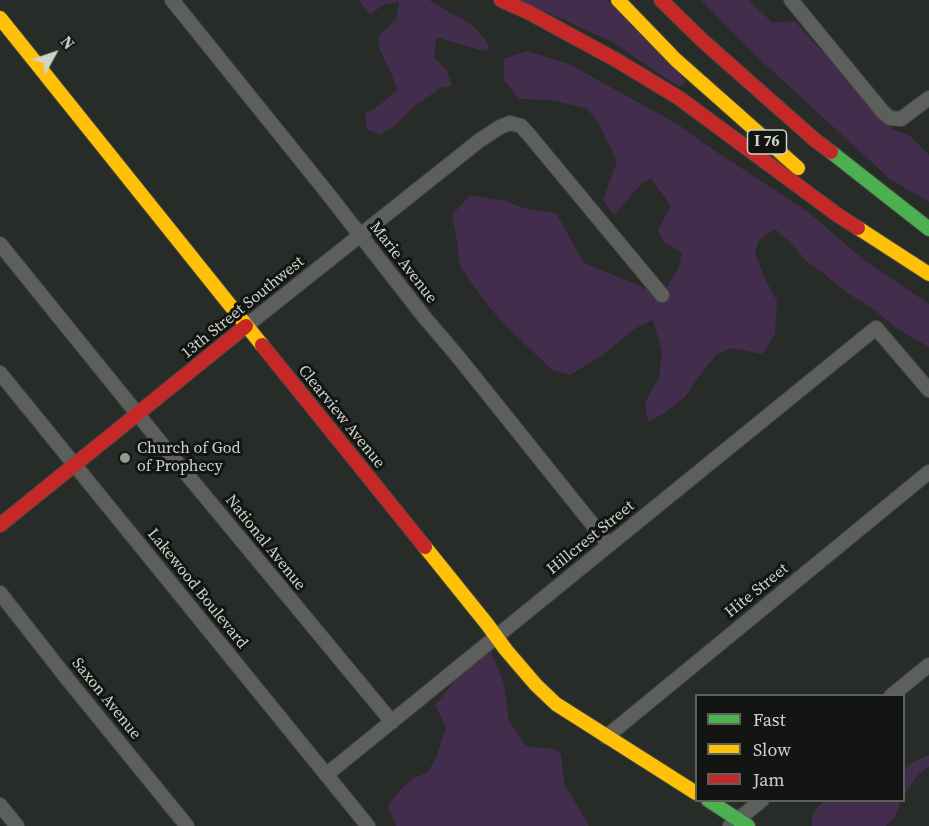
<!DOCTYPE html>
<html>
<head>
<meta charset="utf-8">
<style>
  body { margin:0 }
  #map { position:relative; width:929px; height:826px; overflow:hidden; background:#282c28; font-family:"Source Serif 4",serif }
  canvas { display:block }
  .legend { position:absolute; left:695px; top:694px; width:210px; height:108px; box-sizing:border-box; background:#121511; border:2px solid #5d615c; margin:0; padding:8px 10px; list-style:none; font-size:18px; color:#ced3cd }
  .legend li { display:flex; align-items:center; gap:12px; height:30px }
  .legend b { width:30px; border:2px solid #5d615c }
  .north { position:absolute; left:24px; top:24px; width:60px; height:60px; -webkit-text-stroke:4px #121511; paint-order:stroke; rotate:50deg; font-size:16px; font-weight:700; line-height:24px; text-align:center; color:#ced3cd }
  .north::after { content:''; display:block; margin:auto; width:21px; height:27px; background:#ced3cd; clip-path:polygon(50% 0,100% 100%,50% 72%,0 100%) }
</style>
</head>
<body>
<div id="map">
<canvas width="929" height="826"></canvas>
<ul class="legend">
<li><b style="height:8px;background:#4caf50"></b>Fast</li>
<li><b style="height:8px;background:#ffc107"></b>Slow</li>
<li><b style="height:8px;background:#c62828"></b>Jam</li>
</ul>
<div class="north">N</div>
</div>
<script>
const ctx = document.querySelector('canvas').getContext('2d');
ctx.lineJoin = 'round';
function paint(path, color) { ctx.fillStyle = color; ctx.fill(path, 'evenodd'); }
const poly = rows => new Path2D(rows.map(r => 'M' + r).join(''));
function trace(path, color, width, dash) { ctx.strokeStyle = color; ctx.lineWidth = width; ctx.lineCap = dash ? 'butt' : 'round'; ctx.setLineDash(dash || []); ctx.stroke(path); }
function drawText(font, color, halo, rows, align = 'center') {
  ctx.font = font + ' "Source Serif 4",serif'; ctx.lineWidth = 6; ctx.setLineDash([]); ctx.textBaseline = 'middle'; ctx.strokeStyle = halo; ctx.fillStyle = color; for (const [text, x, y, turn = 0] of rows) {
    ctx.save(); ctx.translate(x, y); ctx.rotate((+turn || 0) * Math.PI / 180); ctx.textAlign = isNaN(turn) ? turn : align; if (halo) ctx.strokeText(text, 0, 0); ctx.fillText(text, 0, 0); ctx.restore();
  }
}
paint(poly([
  [359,0,429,0,472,25,485,39,490,49,483,51,439,38,436,40,434,58,446,69,452,86,440,88,410,110,396,125,380,135,367,129,365,114,382,103,397,90,391,73,380,50,378,37,396,19,399,2,385,4,370,14],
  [519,0,607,0,686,81,679,87,614,43,569,22],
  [701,0,748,0,773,23,795,21,893,130,909,135,929,155,929,202,890,179,755,55],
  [527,51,569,64,679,125,703,143,808,212,864,260,929,304,929,347,899,330,873,309,843,290,823,273,806,261,794,246,775,229,759,240,755,253,766,281,777,301,775,334,762,354,732,348,716,355,697,379,684,398,663,414,648,422,645,402,659,378,662,352,653,320,636,328,601,356,570,375,552,370,501,321,479,294,460,266,456,234,452,215,470,195,504,201,524,208,556,213,584,263,662,295,678,269,682,253,664,242,658,230,671,206,651,178,642,183,614,215,603,201,617,161,598,122,586,108,549,100,519,99,504,80,504,59],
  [491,652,504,684,509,721,526,746,553,749,561,754,564,783,589,826,396,826,388,805,401,789,414,778,427,773,435,760,446,728,435,705,467,666],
  [929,755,929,767,919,774,904,795,904,770,913,762],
  [823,801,823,800,901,801,895,817,886,826,812,826,812,815]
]), '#432d4c');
const street = poly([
  [172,0,325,190,425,318,455,353,609,545],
  [791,0,883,112,890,118,901,119,929,98],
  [0,244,165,448,392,722],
  [246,326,480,140,500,127,510,123,521,126,530,136,662,295],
  [0,373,368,826],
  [0,593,69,681,187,826],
  [891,696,929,665],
  [606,737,929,472],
  [326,775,876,328,929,390],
  [0,805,17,826],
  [730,826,762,800]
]);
const fast = poly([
  [831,152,929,229],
  [708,800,748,826]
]);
const slow = poly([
  [618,0,676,60,798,168],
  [0,18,262,345],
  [858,228,929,274],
  [425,547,487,624,506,650,536,685,556,704,696,793]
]);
const jam = poly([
  [501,0,528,12,618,61,679,98,839,216,858,228],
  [661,0,703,41,815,140,831,152],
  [262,345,425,547],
  [0,525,246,326]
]);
trace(street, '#424742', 16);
trace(fast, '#424742', 16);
trace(slow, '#424742', 16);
trace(jam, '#424742', 16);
trace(street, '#5c5f5b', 14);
trace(fast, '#4caf50', 14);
trace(slow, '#ffc107', 14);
trace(jam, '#c62828', 14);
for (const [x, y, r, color] of [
  [125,458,6,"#949993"]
]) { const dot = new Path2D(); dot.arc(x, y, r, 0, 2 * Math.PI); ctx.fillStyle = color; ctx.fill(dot); trace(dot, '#121511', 2); }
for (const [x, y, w] of [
  [767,142,39]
]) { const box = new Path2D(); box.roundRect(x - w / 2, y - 12, w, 24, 4.5); ctx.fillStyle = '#121511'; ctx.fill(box); trace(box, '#ced3cd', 1.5); }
drawText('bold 15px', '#ced3cd', null, [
  ["I 76",767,142]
]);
drawText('16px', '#ced3cd', '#121511', [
  ["Marie Avenue",403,263,52],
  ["13th Street Southwest",243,308,-39],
  ["Clearview Avenue",341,417,51],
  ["Hillcrest Street",591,538,-39],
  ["National Avenue",265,543,51],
  ["Lakewood Boulevard",197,589,51],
  ["Hite Street",757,591,-39],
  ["Saxon Avenue",106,699,51]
]);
drawText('16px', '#ced3cd', '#121511', [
  ["Church of God",137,449],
  ["of Prophecy",137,467]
], 'left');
</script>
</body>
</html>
